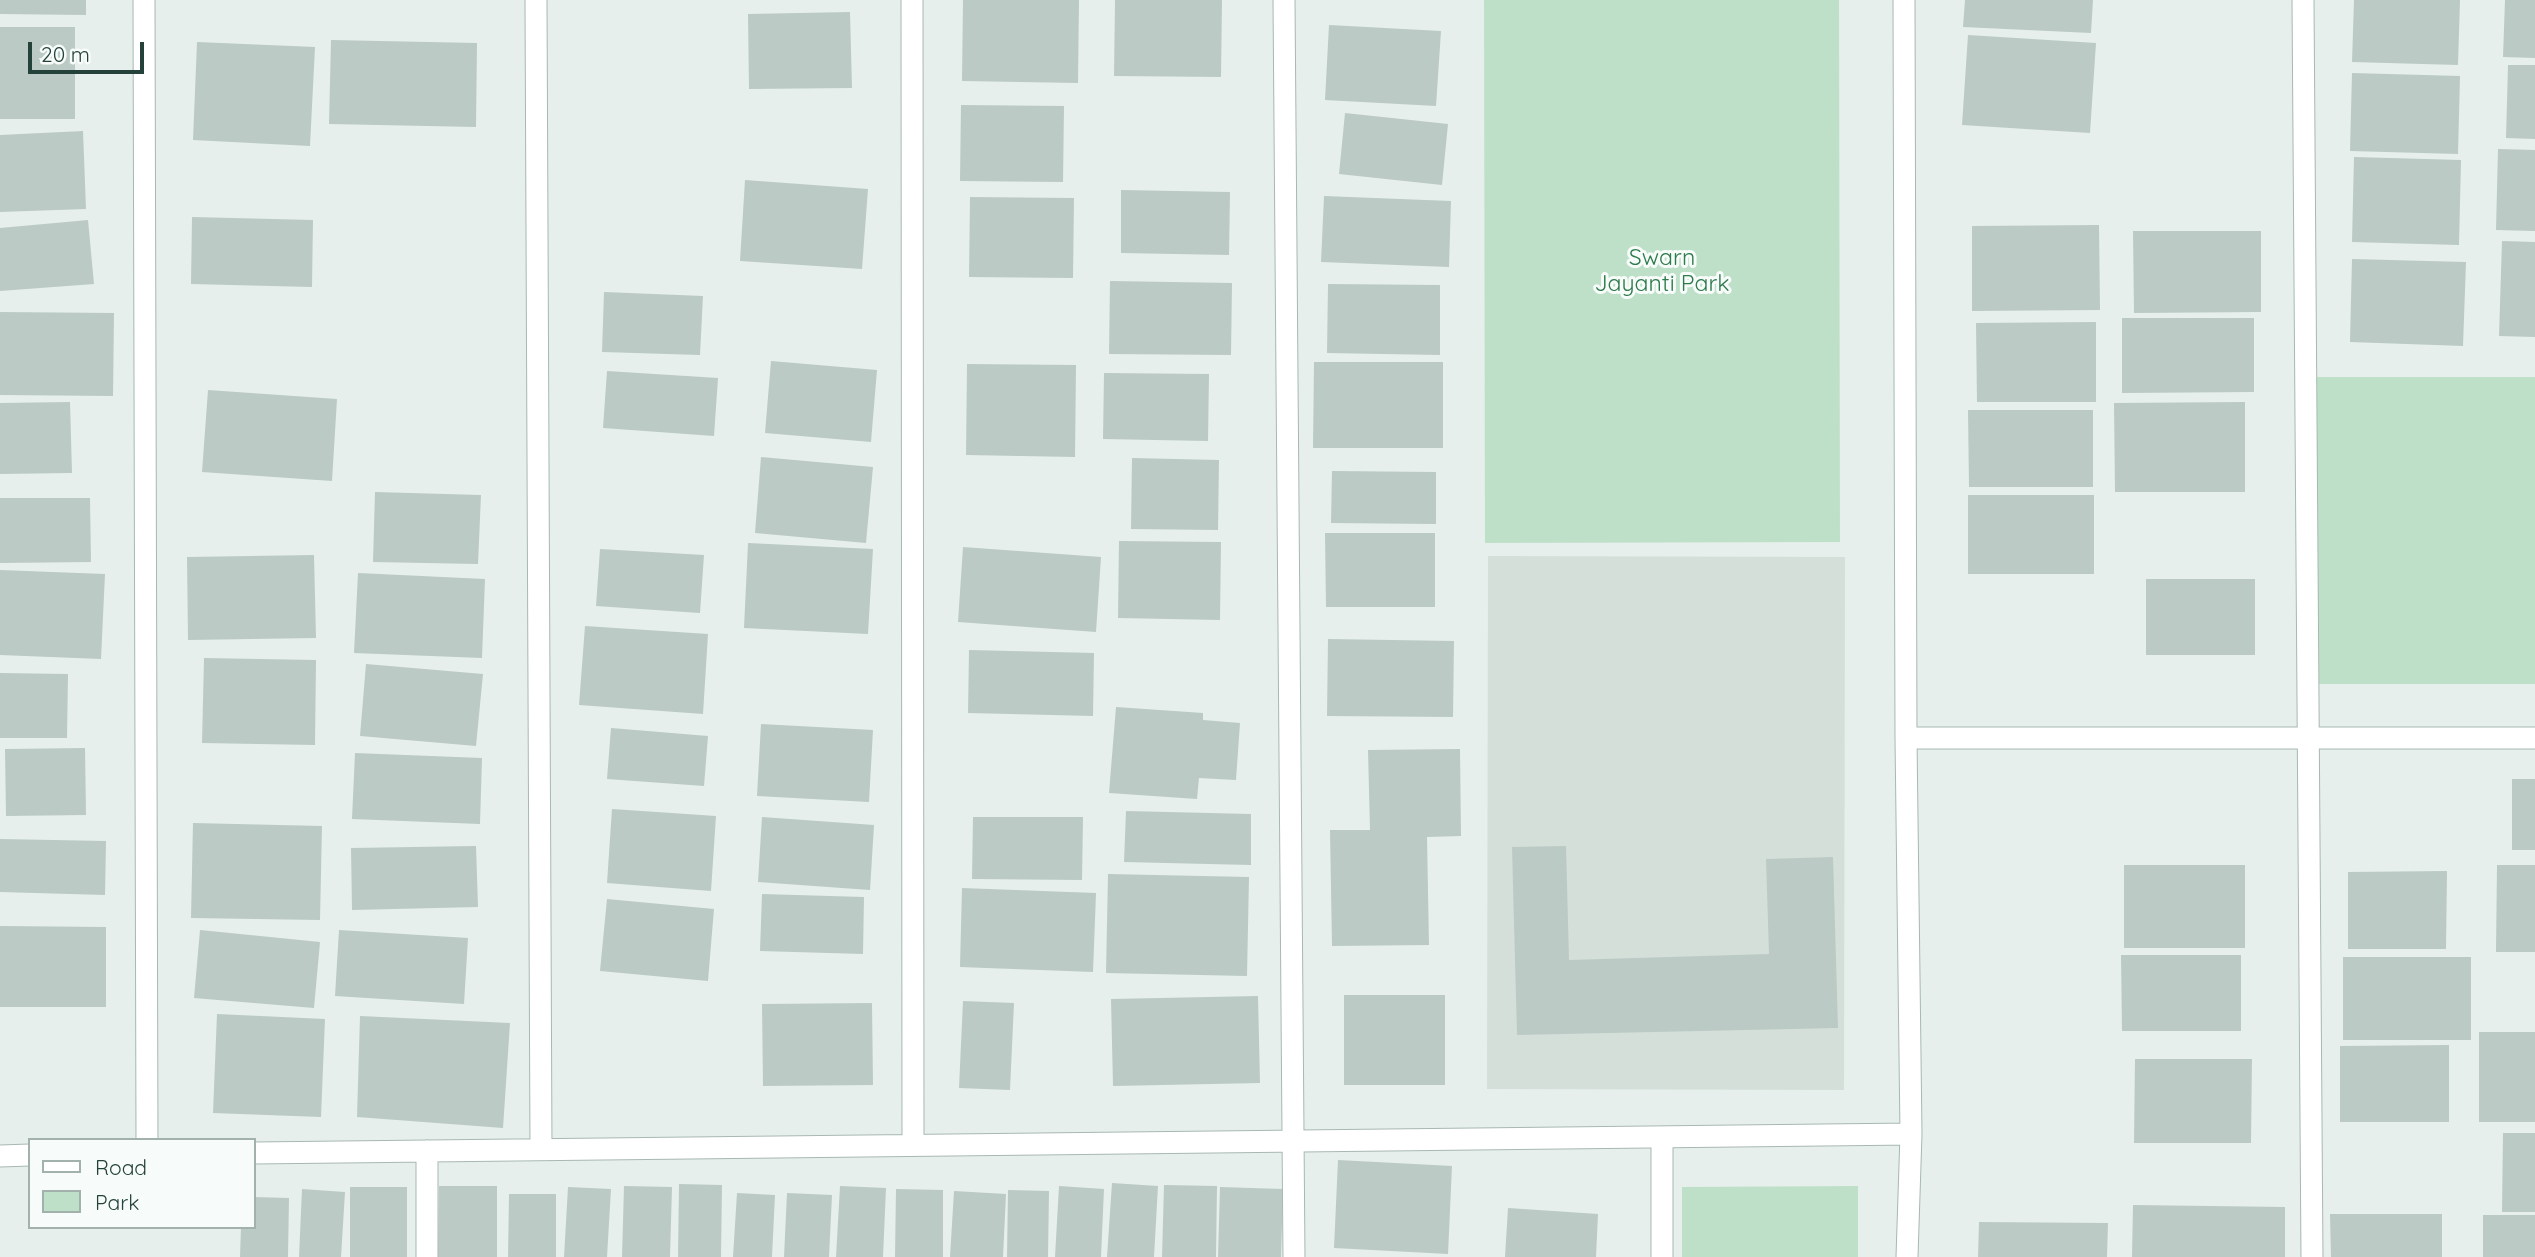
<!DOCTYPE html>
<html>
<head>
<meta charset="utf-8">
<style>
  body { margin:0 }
  #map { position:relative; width:2535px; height:1257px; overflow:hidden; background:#e6efeb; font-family:Quicksand,sans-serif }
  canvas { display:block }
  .legend { position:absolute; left:28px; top:1138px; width:228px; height:91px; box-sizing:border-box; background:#f7fbf9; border:2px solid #a3b1ad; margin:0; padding:9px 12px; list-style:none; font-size:21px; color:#24423a }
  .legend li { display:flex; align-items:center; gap:14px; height:35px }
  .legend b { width:35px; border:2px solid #a3b1ad }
  .scale { position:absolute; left:28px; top:42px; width:116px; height:32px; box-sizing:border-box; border:4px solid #24423a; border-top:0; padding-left:9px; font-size:21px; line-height:24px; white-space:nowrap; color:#24423a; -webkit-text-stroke:5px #f7fbf9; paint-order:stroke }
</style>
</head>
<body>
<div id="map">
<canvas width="2535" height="1257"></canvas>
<ul class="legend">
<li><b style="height:9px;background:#fff"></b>Road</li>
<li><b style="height:19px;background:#bfe0c8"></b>Park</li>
</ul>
<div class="scale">20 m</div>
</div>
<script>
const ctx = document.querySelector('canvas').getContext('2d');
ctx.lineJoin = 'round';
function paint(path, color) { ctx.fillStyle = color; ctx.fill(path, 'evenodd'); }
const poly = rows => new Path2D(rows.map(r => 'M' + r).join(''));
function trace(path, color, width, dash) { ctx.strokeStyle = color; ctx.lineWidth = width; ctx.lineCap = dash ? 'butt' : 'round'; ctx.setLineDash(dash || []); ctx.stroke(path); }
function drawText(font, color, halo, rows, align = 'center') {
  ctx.font = font + ' Quicksand,sans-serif'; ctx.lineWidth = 6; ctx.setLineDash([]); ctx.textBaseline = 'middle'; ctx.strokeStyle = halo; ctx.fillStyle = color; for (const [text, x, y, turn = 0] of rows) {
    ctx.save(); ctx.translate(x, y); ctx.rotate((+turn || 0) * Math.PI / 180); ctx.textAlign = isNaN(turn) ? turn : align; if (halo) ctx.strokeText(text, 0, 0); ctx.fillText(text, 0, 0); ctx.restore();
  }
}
paint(poly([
  [1488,556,1845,557,1844,1090,1487,1089]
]), '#d4dfda');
paint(poly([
  [1484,0,1839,0,1840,542,1485,543],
  [2315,377,2535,377,2535,684,2316,684],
  [1858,1186,1858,1257,1682,1257,1682,1187]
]), '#bfe0c8');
paint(poly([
  [0,0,86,0,86,15,0,14],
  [963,0,1079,0,1078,83,962,81],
  [1115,0,1222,0,1221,77,1114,76],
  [1965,0,2093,0,2091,33,1963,27],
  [2354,0,2460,0,2458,65,2352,62],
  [2505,0,2535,0,2535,58,2503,57],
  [850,12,852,88,749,89,748,14],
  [1329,25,1441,31,1436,106,1325,100],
  [0,27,75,27,75,119,0,119],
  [1968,35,2096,43,2090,133,1962,125],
  [331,40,477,43,476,127,329,124],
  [197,42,315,47,310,146,193,140],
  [2508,65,2535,65,2535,139,2506,138],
  [2352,73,2460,76,2458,154,2350,151],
  [961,105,1064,106,1063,182,960,181],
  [1345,113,1448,124,1442,185,1339,174],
  [83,131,86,209,0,212,0,135],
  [2498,149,2535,150,2535,231,2496,230],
  [2354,157,2461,160,2459,245,2352,242],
  [745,180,868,189,862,269,740,261],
  [1121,190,1230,192,1229,255,1121,253],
  [1324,196,1451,201,1449,267,1321,262],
  [970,197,1074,198,1073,278,969,277],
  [192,217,313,220,312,287,191,284],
  [88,220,94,284,0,291,0,228],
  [2099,225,2100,310,1972,311,1972,226],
  [2133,231,2261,231,2261,312,2134,313],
  [2502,241,2535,242,2535,337,2499,336],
  [2352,259,2466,262,2463,346,2350,342],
  [1110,281,1232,283,1231,355,1109,354],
  [1328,284,1440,285,1440,355,1327,353],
  [604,292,703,296,700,355,602,352],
  [0,312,114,313,113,396,0,395],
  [2122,318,2254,318,2254,392,2122,393],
  [2096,322,2096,402,1977,402,1976,323],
  [771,361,877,370,871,442,765,433],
  [1314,362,1443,362,1443,448,1313,448],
  [967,364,1076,365,1075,457,966,455],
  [607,371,718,378,714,436,603,428],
  [1104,373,1209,374,1208,441,1103,439],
  [208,390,337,399,332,481,202,472],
  [70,402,72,473,0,474,0,403],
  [2245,402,2245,492,2115,492,2114,403],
  [1968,410,2093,410,2093,487,1969,487],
  [761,457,873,467,866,543,755,533],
  [1132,458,1219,460,1218,530,1131,529],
  [1332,471,1436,472,1436,524,1331,523],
  [375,492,481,495,478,564,373,562],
  [1968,495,2094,495,2094,574,1968,574],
  [0,498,90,498,91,562,0,563],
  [1325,533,1435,533,1435,607,1326,607],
  [1119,541,1221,542,1220,620,1118,618],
  [748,543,873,549,868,634,744,628],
  [963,547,1101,557,1096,632,958,622],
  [600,549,704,555,700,613,596,606],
  [314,555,316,638,188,640,187,557],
  [0,570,105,574,101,659,0,655],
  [358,573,485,579,482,658,354,653],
  [2146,579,2255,579,2255,655,2146,655],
  [585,626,708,634,703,714,579,705],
  [1328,639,1454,641,1453,717,1327,716],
  [969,650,1094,653,1093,716,968,713],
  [204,658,316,660,315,745,202,743],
  [366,664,483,674,476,746,360,736],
  [0,673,68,674,67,738,0,738],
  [1116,707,1203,713,1203,720,1240,723,1236,780,1199,778,1197,799,1109,793],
  [761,724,873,730,869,802,757,796],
  [611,728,708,736,704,786,607,779],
  [85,748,86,815,6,816,5,749],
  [1460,749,1461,836,1427,837,1429,945,1332,946,1330,830,1370,830,1368,750],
  [355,753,482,758,480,824,352,819],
  [2512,779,2535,779,2535,850,2512,850],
  [612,809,716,816,711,891,607,883],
  [1126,811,1251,814,1251,865,1124,862],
  [762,817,874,825,870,890,758,882],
  [973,817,1083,817,1082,880,972,879],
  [193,823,322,826,320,920,191,918],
  [0,839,106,841,105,895,0,892],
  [476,846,478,907,352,910,351,848],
  [1566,846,1569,960,1769,954,1766,859,1833,857,1838,1028,1517,1035,1512,847],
  [2124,865,2245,865,2245,948,2124,948],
  [2497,865,2535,865,2535,952,2496,952],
  [2447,871,2446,949,2348,949,2348,872],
  [1108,874,1249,877,1247,976,1106,973],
  [962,888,1096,893,1093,972,960,967],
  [762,894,864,897,863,954,760,951],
  [607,899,714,909,708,981,600,971],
  [0,926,106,927,106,1007,0,1007],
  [200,930,320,942,314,1008,194,998],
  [339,930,468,938,464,1004,335,996],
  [2121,955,2241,955,2241,1031,2122,1031],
  [2343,957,2471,957,2471,1040,2343,1040],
  [1344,995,1445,995,1445,1085,1344,1085],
  [1258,996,1260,1083,1113,1086,1111,999],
  [963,1001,1014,1003,1010,1090,959,1088],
  [872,1003,873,1085,763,1086,762,1004],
  [217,1014,325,1019,321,1117,213,1113],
  [360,1016,510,1023,503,1128,357,1117],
  [2479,1032,2535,1032,2535,1122,2479,1122],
  [2449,1045,2449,1122,2340,1122,2340,1046],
  [2135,1059,2252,1059,2251,1143,2134,1143],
  [2503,1133,2535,1133,2535,1212,2502,1212],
  [1338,1160,1452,1166,1448,1254,1334,1248],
  [1112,1183,1158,1186,1154,1257,1107,1257],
  [679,1184,722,1185,721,1257,678,1257],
  [1164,1185,1217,1186,1216,1257,1162,1257],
  [439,1186,497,1186,497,1257,438,1257],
  [624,1186,672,1187,670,1257,622,1257],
  [840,1186,886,1188,883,1257,836,1257],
  [1059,1186,1104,1189,1101,1257,1055,1257],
  [350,1187,407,1187,407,1257,350,1257],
  [568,1187,611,1189,607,1257,564,1257],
  [1220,1187,1283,1189,1281,1257,1218,1257],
  [302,1189,345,1192,341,1257,299,1257],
  [896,1189,943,1190,943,1257,895,1257],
  [1008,1190,1049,1191,1048,1257,1007,1257],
  [954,1191,1006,1194,1003,1257,950,1257],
  [737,1193,775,1195,772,1257,733,1257],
  [787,1193,832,1195,829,1257,784,1257],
  [509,1194,556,1194,556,1257,508,1257],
  [254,1197,289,1198,288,1257,240,1257,241,1227,254,1227],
  [2133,1205,2285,1207,2285,1257,2132,1257],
  [1508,1208,1598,1214,1596,1257,1505,1257],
  [2330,1214,2442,1214,2442,1257,2331,1257],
  [2483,1215,2535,1215,2535,1257,2483,1257],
  [1979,1222,2108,1223,2107,1257,1978,1257]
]), '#bbcac4');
const minor = poly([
  [144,0,147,1140],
  [536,0,541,1149],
  [912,0,913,1145],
  [1284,0,1294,1257],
  [1904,0,1906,738,1911,1134,1907,1257],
  [2303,0,2312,1257],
  [1906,738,2535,738],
  [1662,1137,1662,1257],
  [427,1151,427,1257],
  [254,1153,1911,1134],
  [0,1156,30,1155]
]);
trace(minor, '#a8b8b2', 23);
trace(minor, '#fff', 21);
drawText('23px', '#2d7a4b', '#f7fbf9', [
  ["Swarn",1662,258],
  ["Jayanti Park",1662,284]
]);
</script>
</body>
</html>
